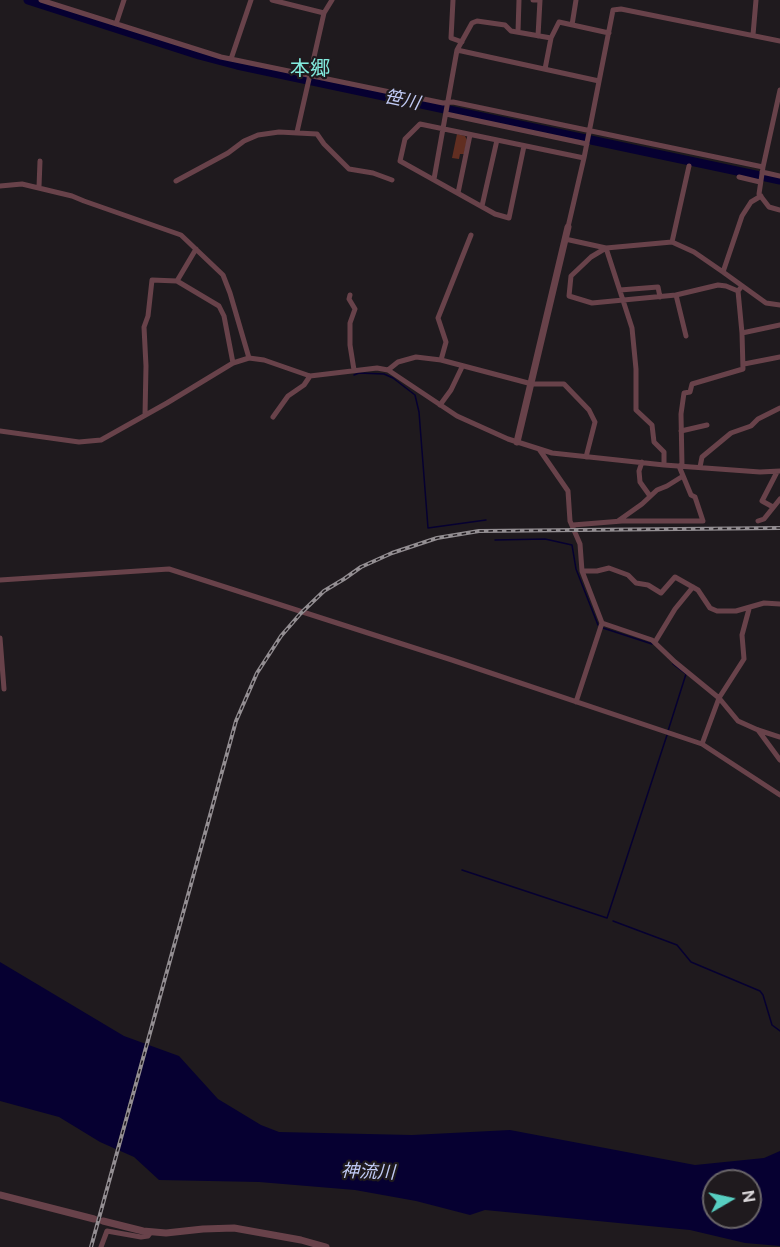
<!DOCTYPE html>
<html>
<head>
<meta charset="utf-8">
<style>
  body { margin:0 }
  #map { position:relative; width:780px; height:1247px; overflow:hidden; background:#1f1a1e; font-family:"Public Sans",sans-serif }
  canvas { display:block }
  .north { position:absolute; left:702px; top:1169px; width:60px; height:60px; box-sizing:border-box; background:#1f1a1e; border:2px solid #696568; border-radius:50%; rotate:81deg; font-size:16px; font-weight:700; line-height:24px; text-align:center; color:#d9d5d8 }
  .north::after { content:''; display:block; margin:auto; width:21px; height:27px; background:#57cec1; clip-path:polygon(50% 0,100% 100%,50% 72%,0 100%) }
</style>
</head>
<body>
<div id="map">
<canvas width="780" height="1247"></canvas>
<div class="north">N</div>
</div>
<script>
const ctx = document.querySelector('canvas').getContext('2d');
ctx.lineJoin = 'round';
function paint(path, color) { ctx.fillStyle = color; ctx.fill(path, 'evenodd'); }
const poly = rows => new Path2D(rows.map(r => 'M' + r).join(''));
function trace(path, color, width, dash) { ctx.strokeStyle = color; ctx.lineWidth = width; ctx.lineCap = dash ? 'butt' : 'round'; ctx.setLineDash(dash || []); ctx.stroke(path); }
function drawText(font, color, halo, rows, align = 'center') {
  ctx.font = font + ' "Public Sans","Noto Sans JP",sans-serif'; ctx.lineWidth = 4.5; ctx.setLineDash([]); ctx.textBaseline = 'middle'; ctx.strokeStyle = halo; ctx.fillStyle = color; for (const [text, x, y, turn = 0] of rows) {
    ctx.save(); ctx.translate(x, y); ctx.rotate((+turn || 0) * Math.PI / 180); ctx.textAlign = isNaN(turn) ? turn : align; if (halo) ctx.strokeText(text, 0, 0); ctx.fillText(text, 0, 0); ctx.restore();
  }
}
paint(poly([
  [457,134,465,136,467,140,464,154,460,154,459,159,452,158]
]), '#612e21');
paint(poly([
  [0,962,124,1036,179,1056,218,1099,261,1125,279,1132,412,1135,510,1130,695,1165,764,1158,780,1151,780,1246,745,1243,690,1230,485,1210,470,1215,416,1201,355,1190,259,1182,159,1180,134,1157,100,1142,59,1117,0,1101],
  [714,1181,750,1181,750,1217,714,1217]
]), '#060031');
paint(poly([
  [146,1041,149,1042,118,1153,115,1152]
]), '#1f1a1e');
trace(poly([
  [354,375,359,373,384,374,393,378,415,395,419,412,428,528,486,520],
  [495,540,545,539,572,545,576,569,598,625],
  [603,628,652,644],
  [668,731,686,674,673,664],
  [462,870,607,918,667,735],
  [613,921,677,945,691,962,760,991,763,995,772,1025,780,1031]
]), '#060031', 1.5);
trace(poly([
  [28,0,199,55,237,65,780,180]
]), '#060031', 9);
trace(poly([
  [41,0,221,57,443,103,453,102,763,167],
  [272,0,324,13],
  [453,0,451,38,462,42],
  [533,0,540,0,538,36],
  [116,24,124,0],
  [572,25,576,0],
  [518,32,519,0],
  [753,35,756,0],
  [457,50,599,81],
  [231,59,251,0],
  [545,69,551,38],
  [780,90,763,167,759,194,769,207,780,210],
  [446,114,587,144],
  [297,132,324,13,332,0],
  [524,146,509,218,495,214,400,161,405,139,420,124,584,158],
  [762,172,780,176],
  [739,177,760,182],
  [434,179,457,50,472,23,477,21,505,25,511,31,551,38,559,22,609,33],
  [176,181,228,153,244,141,258,135,279,132,317,134,324,144,349,169,373,173,392,180],
  [0,186,22,184,72,196,84,201,181,235,223,275,230,293,249,358],
  [39,187,40,161],
  [458,193,470,135],
  [761,196,751,202,742,216,723,272,766,303,780,305],
  [482,206,497,140],
  [568,227,584,158,613,10,621,9,780,41],
  [565,239,606,248,632,328,636,369,636,410,652,425,654,442,664,452,664,465],
  [672,242,689,166],
  [723,272,694,252,672,242,606,248,591,257,571,276,569,296,592,303,676,295,718,285,726,286,738,291],
  [177,281,196,249],
  [620,290,658,287,660,297],
  [350,295,349,299,355,309,350,323,350,345,354,370],
  [676,295,686,336],
  [742,333,780,325],
  [441,360,446,342,438,318,471,235],
  [744,364,780,357],
  [388,370,398,362,416,357,441,360,532,384,564,384,589,410,595,422,586,457],
  [440,405,451,390,462,367],
  [145,415,146,366,144,327,148,316,152,280,177,281,219,306,224,316,233,363],
  [273,417,288,396,304,385,310,376],
  [0,431,79,442,101,440,167,403,233,363,249,358,264,360,310,376,377,368,388,370,457,416,508,439,552,453,664,465,760,472,780,471],
  [681,431,707,425],
  [539,449,568,491,570,521,580,544,582,571,602,623,576,702],
  [642,462,639,471,640,482,650,496],
  [682,466,681,414,684,393,690,392,692,384,743,369,742,333,738,291,742,286],
  [700,467,702,457,731,433,751,426,758,419,780,408],
  [773,507,762,501,777,472],
  [618,521,642,504,657,490,667,486,683,476],
  [758,521,764,519,780,499],
  [573,525,622,521,703,521,695,497,691,495,679,466],
  [582,571,597,571,609,568,628,575,636,583,648,585,661,593,675,577,698,590,710,608,717,611,736,611,764,603,780,604],
  [0,580,169,569,452,660,702,744,780,795],
  [602,623,652,640,675,662,719,698,738,721,758,730,780,737],
  [0,638,4,689],
  [655,642,675,609,693,587],
  [758,730,780,760],
  [702,744,719,698,744,659,742,635,749,609],
  [101,1247,107,1231,141,1237,148,1236,151,1232]
]), '#68424a', 5);
trace(poly([
  [517,442,568,227],
  [0,1195,94,1219],
  [103,1221,143,1231,166,1233,203,1229,234,1228,301,1240,326,1247]
]), '#68424a', 7);
const rail = poly([
  [91,1247,236,721,257,673,281,636,301,613,324,591,344,579,361,567,392,553,437,538,479,531,780,528]
]);
trace(rail, '#938e92', 4);
trace(rail, '#1f1a1e', 1.5, [4.5]);
drawText('italic 18px', '#c0caf4', '#1f1a1e', [
  ["笹川",402,100,12],
  ["神流川",368,1172,2]
]);
drawText('20px', '#83ecdf', '#1f1a1e', [
  ["本郷",310,69]
]);
</script>
</body>
</html>
